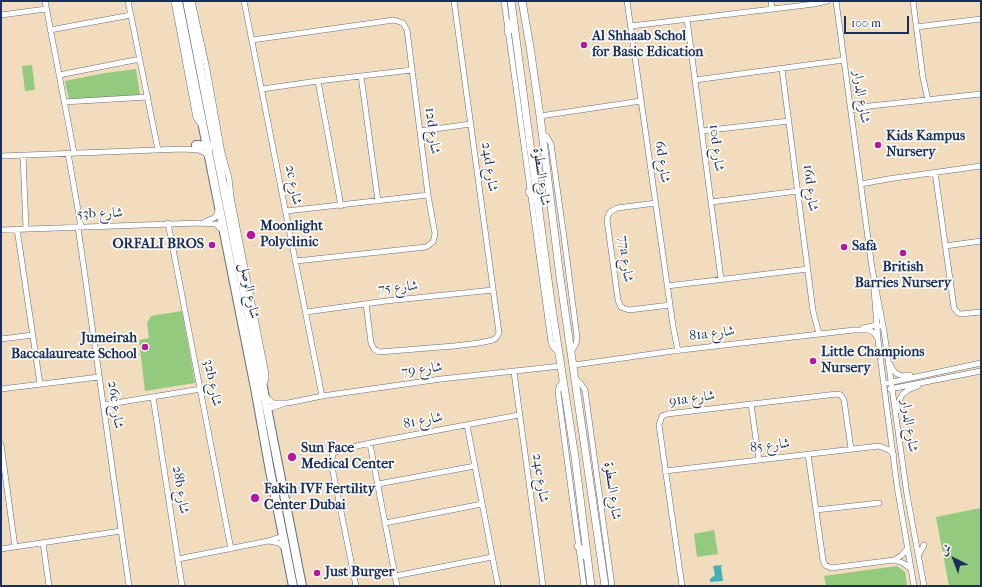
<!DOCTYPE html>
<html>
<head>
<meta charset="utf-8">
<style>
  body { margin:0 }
  #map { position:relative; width:982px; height:587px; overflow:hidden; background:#f2dcbe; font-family:"IM FELL French Canon",Amiri,serif }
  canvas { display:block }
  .frame { position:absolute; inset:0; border:2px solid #1b2f5e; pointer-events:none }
  .north { position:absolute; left:934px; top:539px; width:40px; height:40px; -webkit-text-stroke:3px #fdfcf7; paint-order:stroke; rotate:318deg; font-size:11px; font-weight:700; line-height:16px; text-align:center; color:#1b2f5e }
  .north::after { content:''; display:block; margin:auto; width:14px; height:18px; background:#1b2f5e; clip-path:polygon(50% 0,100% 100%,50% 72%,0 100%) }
  .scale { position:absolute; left:844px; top:16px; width:65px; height:18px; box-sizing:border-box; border:2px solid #1b2f5e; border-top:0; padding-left:5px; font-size:12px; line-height:14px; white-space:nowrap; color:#1b2f5e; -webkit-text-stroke:3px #fdfcf7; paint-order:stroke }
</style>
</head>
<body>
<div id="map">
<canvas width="982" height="587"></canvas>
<div class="frame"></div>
<div class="north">ش</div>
<div class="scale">100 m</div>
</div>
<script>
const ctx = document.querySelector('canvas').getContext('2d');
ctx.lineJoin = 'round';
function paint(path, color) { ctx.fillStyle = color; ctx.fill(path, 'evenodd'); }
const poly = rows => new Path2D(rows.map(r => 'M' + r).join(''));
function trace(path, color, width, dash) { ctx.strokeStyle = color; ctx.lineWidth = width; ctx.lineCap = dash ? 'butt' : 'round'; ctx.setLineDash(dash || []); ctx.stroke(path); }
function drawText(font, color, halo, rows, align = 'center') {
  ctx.font = font + ' "IM FELL French Canon",Amiri,serif'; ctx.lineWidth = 3.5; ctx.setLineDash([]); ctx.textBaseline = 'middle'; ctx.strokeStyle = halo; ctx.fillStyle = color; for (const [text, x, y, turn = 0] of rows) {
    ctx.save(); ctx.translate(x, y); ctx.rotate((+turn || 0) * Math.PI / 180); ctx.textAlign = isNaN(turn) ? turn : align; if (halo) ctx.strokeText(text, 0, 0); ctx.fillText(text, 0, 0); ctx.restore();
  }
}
paint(poly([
  [32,65,35,90,25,91,22,66],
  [136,69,140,96,69,100,65,81,105,73],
  [182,311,195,383,145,391,139,340,149,338,147,323,151,316],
  [981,508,981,586,949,586,936,517],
  [714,530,718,554,697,557,694,534],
  [897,566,905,572,907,586,826,586,824,576]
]), '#93ca7d');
paint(poly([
  [722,565,721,567,723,581,710,582,710,579,715,575,713,566]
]), '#40b1b7');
const street = poly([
  [45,1,74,153],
  [128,1,158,150],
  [174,1,196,118,202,126],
  [192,1,207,69,222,153,229,178,231,197,266,374,266,379,263,386],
  [244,1,322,396],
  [504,1,551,342,553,347,559,353],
  [627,1,673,326,678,351],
  [771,1,772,9],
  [836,1,872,268,884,331,907,495,924,586],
  [913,1,923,78,928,100],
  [1,15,46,9],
  [687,19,721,279],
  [631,26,814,4,827,1],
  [916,27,981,19],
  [50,30,131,15],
  [252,40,394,20,403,23,407,30,428,195,435,234,433,242,426,247,296,261],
  [782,69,813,311,819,334],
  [59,75,140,59],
  [361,76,378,201],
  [695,80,844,60],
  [318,81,341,206],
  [262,89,318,81,412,70],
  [64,102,148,97],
  [851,110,870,106,981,94],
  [540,116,641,101],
  [420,131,471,124],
  [702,131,789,121],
  [542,134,547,137,551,144,564,237,577,337,576,344,572,350],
  [68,153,81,227],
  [23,155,26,229],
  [1,156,182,149,199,150,205,153,209,158],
  [935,172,954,308,958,313,961,314,981,312],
  [861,184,888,179,981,166],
  [711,202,798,191],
  [656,203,617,208,610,212,608,216,607,220,618,300,621,307,629,310,670,305],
  [286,211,428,195],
  [206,221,214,218,217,215,218,210],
  [168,223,231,549],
  [78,227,129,586],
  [17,229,40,384],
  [1,230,199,223,216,224,223,231],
  [945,246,981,241],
  [667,286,808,269],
  [874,289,878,340,897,486,914,586],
  [366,304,371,343,374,349,379,352,454,346,479,343,493,340,496,338,499,333,454,1],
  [306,312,386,301,493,290],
  [863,328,877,325,880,326],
  [1,339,33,335],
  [890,364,893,370,897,374,903,376,910,375],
  [574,365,673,351,854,330,869,330,874,333,877,337],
  [514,372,543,586],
  [576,379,581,384,585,390,612,586],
  [563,381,559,387,558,392,584,586],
  [888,383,981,363],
  [1,389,99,377],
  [890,389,981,371],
  [265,396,273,403,288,403,322,396,441,379,561,366],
  [153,397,182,586],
  [751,404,759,460],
  [103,405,201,389],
  [267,409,283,404],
  [897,411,897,405,902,395,908,390,918,386],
  [467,425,498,586],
  [1,444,15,547],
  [370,444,397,586],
  [808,454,823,560,825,565,831,568,894,560,902,555,908,548],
  [665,471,879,446,889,450,894,455],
  [378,484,475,466],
  [816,510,879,503],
  [385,523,482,504],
  [269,541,279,543,285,548],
  [43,543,49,586],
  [1,549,121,531],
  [919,554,924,545],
  [178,559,268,541,283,536],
  [894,560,903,563,911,569],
  [395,576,492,557],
  [356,586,331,462,333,454,339,450,375,442,519,415],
  [682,586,659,425,662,416,667,414,837,394,841,395,844,400,851,449]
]);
const secondary = poly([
  [511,1,551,302,575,457,591,586],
  [522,1,530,47,540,116,560,277,605,586],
  [508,32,513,20],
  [529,192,539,203],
  [578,546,587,558]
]);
const primary = poly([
  [178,1,255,388,270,471,293,586],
  [187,1,302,586],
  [196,145,211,146]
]);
trace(street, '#666c80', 6);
trace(secondary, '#666c80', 8);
trace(primary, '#666c80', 10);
trace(street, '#fff', 5);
trace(secondary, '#fff', 7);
trace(primary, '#fff', 8);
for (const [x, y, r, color] of [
  [584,45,4,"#b5179e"],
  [878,145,4,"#b5179e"],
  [251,235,5,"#b5179e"],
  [212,245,4,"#b5179e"],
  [844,247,4,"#b5179e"],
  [903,253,4,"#b5179e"],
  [145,347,4,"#b5179e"],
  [813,361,4,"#b5179e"],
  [292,457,5,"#b5179e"],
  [255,498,5,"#b5179e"],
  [317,573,4,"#b5179e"]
]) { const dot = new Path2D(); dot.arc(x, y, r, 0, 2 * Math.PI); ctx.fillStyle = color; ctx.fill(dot); trace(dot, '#fdfcf7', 1.5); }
drawText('bold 14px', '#1b2f5e', '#fdfcf7', [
  ["Al Shhaab Schol",592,37],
  ["for Basic Edication",592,53],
  ["Kids Kampus",886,137],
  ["Nursery",886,153],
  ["Moonlight",260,227],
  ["Polyclinic",260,243],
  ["ORFALI BROS",204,245,"right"],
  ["Safa",852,247],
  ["British",903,268,"center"],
  ["Barries Nursery",903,284,"center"],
  ["Jumeirah",137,339,"right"],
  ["Baccalaureate School",137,355,"right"],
  ["Little Champions",821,353],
  ["Nursery",821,369],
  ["Sun Face",301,449],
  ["Medical Center",301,465],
  ["Fakih IVF Fertility",264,490],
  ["Center Dubai",264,506],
  ["Just Burger",325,573]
], 'left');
drawText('14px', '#1b2f5e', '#fdfcf7', [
  ["شارع الدرار",861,97,82],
  ["12d شارع",432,131,83],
  ["10d شارع",716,148,83],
  ["6d شارع",662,162,82],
  ["24d شارع",489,167,82],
  ["شارع السطوة",541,177,82],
  ["2c شارع",293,185,79],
  ["16d شارع",810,188,83],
  ["53b شارع",100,214,-2],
  ["77a شارع",625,259,83],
  ["شارع 75",398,288,-6],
  ["شارع الوصل",249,291,79],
  ["81a شارع",712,334,-7],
  ["شارع 79",422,370,-8],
  ["32b شارع",212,383,79],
  ["91a شارع",692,399,-8],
  ["26c شارع",115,405,82],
  ["شارع 81",423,421,-11],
  ["شارع الدرار",909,426,82],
  ["شارع 85",770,446,-7],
  ["24e شارع",540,478,82],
  ["28b شارع",180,490,81],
  ["شارع السطوة",612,491,82]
]);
</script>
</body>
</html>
